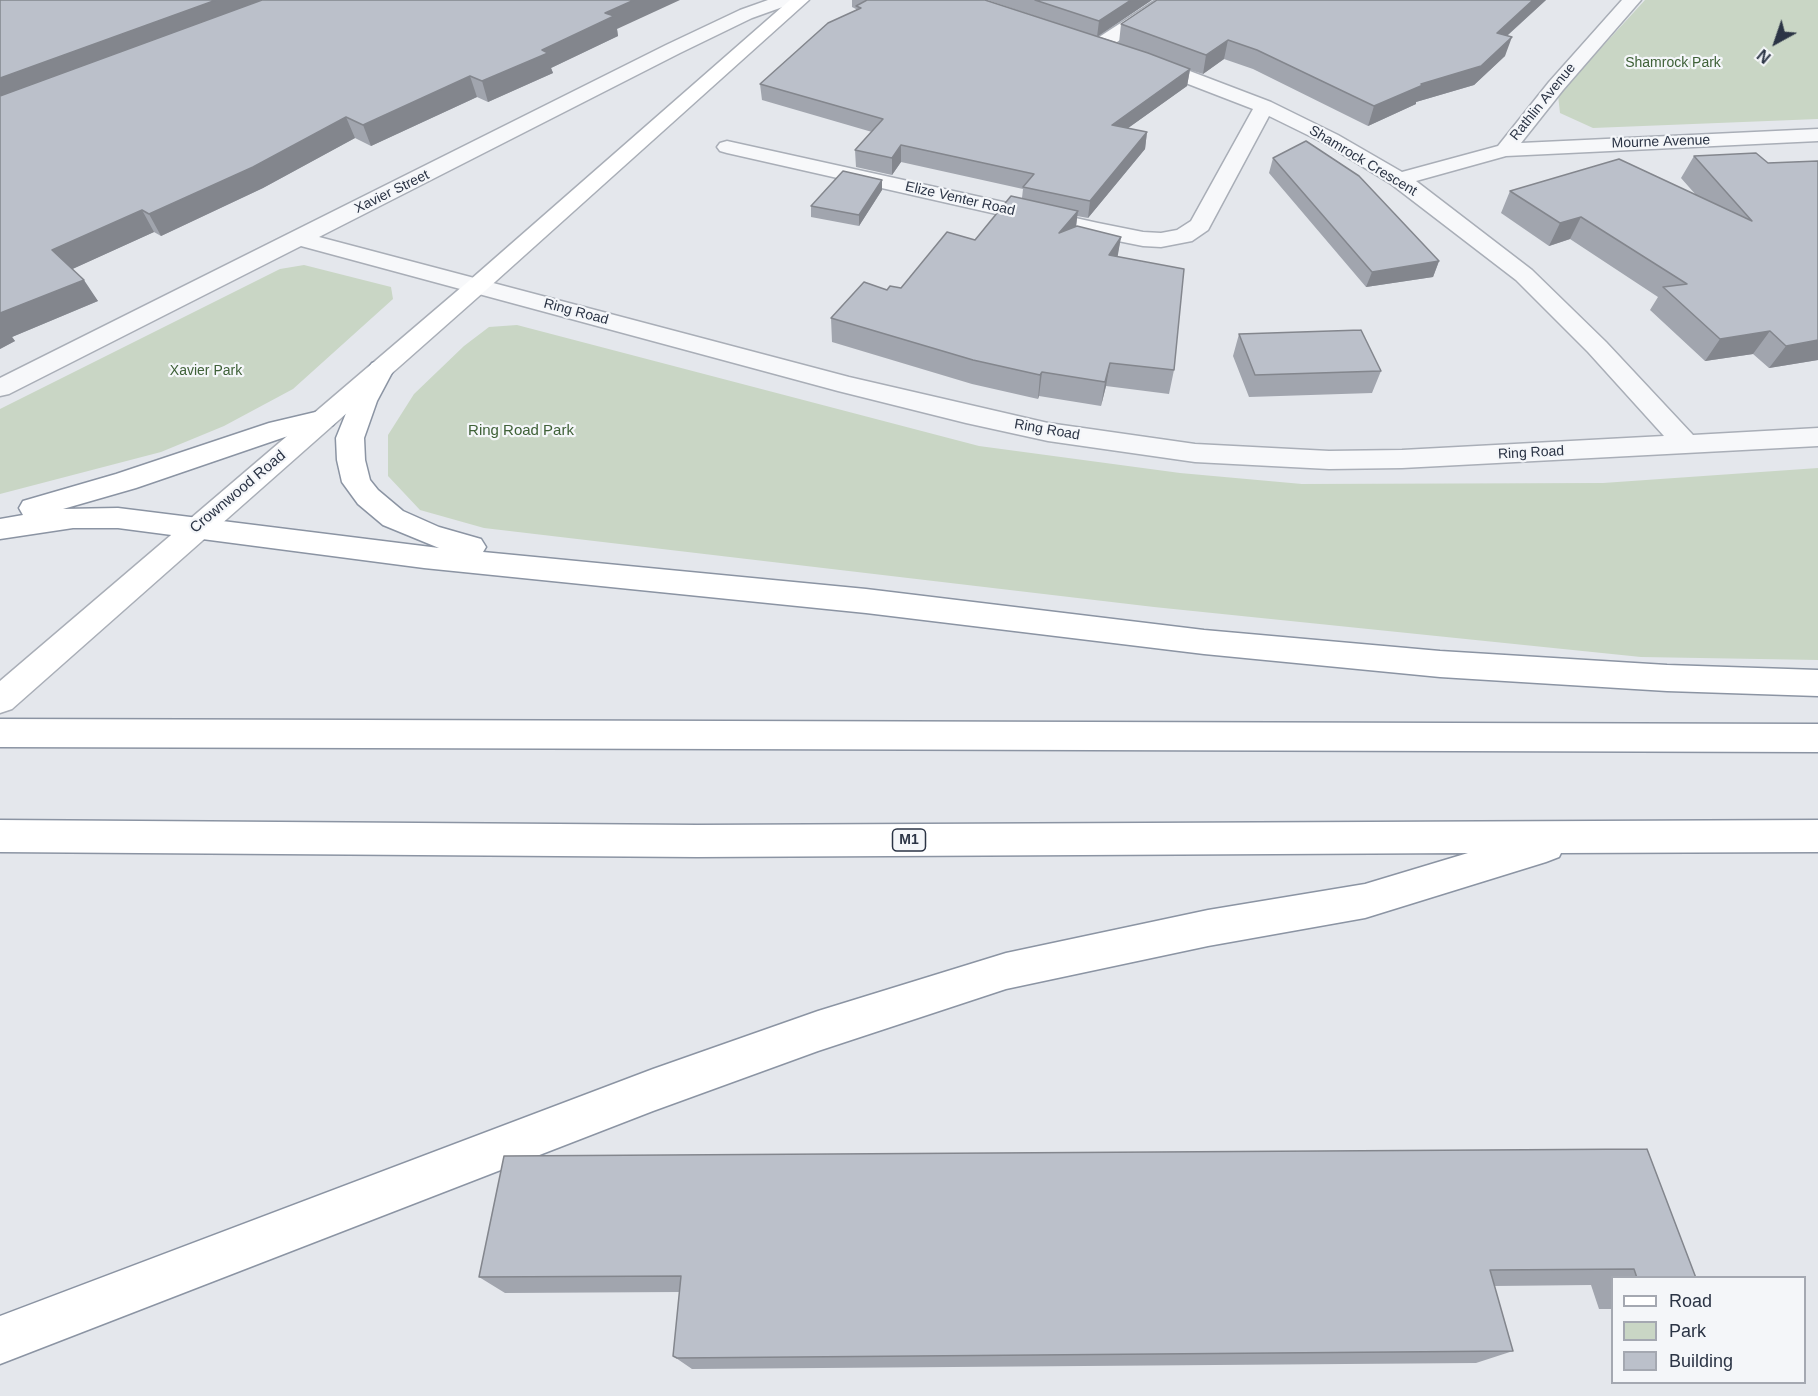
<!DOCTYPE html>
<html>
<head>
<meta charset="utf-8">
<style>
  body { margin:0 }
  #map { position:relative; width:1818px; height:1396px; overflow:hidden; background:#e4e7ec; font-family:Arial,sans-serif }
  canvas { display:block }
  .legend { position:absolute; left:1611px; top:1276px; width:195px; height:108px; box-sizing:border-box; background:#f4f6f9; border:2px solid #a4a8b1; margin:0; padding:8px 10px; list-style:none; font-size:18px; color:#2b3445 }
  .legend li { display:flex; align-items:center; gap:12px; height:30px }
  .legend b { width:30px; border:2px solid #a4a8b1 }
  .north { position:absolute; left:1746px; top:12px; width:60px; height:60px; -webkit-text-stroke:4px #f4f6f9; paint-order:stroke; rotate:220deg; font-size:16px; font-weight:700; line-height:24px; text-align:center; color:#2b3445 }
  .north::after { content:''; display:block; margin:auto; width:21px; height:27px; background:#2b3445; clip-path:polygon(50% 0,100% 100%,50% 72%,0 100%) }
</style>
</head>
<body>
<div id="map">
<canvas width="1818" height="1396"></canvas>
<ul class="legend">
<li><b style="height:8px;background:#fff"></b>Road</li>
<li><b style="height:16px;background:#c9d6c5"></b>Park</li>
<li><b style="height:16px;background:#bbc0ca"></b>Building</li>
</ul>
<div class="north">N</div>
</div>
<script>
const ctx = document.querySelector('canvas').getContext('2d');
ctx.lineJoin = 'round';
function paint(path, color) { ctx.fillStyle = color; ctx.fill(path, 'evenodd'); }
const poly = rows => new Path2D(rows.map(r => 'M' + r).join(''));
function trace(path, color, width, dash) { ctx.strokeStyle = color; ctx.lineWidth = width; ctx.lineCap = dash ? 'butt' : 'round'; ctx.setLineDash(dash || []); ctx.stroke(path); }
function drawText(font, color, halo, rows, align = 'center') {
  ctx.font = font + ' Arial,sans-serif'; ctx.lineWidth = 4.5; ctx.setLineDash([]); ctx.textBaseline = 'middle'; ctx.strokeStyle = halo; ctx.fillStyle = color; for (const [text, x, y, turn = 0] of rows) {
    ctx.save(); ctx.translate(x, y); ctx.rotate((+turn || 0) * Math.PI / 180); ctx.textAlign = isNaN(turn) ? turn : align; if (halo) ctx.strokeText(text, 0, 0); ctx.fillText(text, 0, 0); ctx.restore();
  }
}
paint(poly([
  [1645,0,1818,0,1818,119,1593,128,1560,113,1558,95],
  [304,265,391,287,393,299,293,389,224,426,161,452,0,494,0,409,280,269],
  [517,325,979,446,1180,473,1302,484,1603,483,1818,468,1818,660,1641,657,1154,607,484,528,420,510,388,476,388,435,414,394,464,346,489,327]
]), '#c9d6c5');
const minor = poly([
  [768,0,794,0,791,4,752,18,680,53,319,237,849,377,1048,423,1195,444,1329,451,1402,450,1664,436,1588,352,1516,280,1391,184,1324,143,1269,116,1208,230,1192,241,1161,247,1143,246,1098,237,727,153,720,151,717,147,720,143,727,141,1098,223,1143,232,1161,233,1177,230,1191,221,1253,109,1139,65,1137,61,1139,57,1153,57,1271,102,1338,135,1402,172,1498,146,1549,82,1622,0,1641,0,1563,90,1521,143,1818,129,1818,141,1506,156,1416,181,1532,270,1606,342,1693,435,1818,428,1818,446,1402,468,1329,469,1195,462,1048,441,966,423,838,391,301,246,9,394,0,396,0,378,666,45,740,10,768,0],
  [1156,0,1177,0,1107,49,1093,49,1091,45,1093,41,1156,0]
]);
const secondary = poly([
  [790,0,809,0,486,290,12,709,0,713,0,681,470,280,790,0]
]);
const motorway = poly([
  [381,361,390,363,394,369,377,401,364,438,365,460,370,480,378,490,403,511,439,527,481,539,486,547,483,552,866,589,1204,630,1440,651,1667,665,1818,670,1818,696,1667,691,1440,677,1204,654,866,613,424,568,118,528,73,528,0,539,0,519,23,515,19,508,23,501,116,474,269,423,324,410,333,413,337,419,333,425,285,437,136,488,63,509,118,508,439,548,383,525,358,504,342,482,337,460,336,438,351,401,368,369,372,363,381,361],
  [0,719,1818,724,1818,752,0,747,0,719],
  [0,820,697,825,1818,820,1818,852,1561,853,1559,857,1546,862,1365,918,1208,946,1006,989,818,1051,653,1111,0,1364,0,1316,653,1069,818,1011,1006,953,1208,910,1365,884,1468,853,697,857,0,852,0,820]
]);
trace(minor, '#a9aeb7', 3);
trace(secondary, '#a9aeb7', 3);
trace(motorway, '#8b94a3', 3);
paint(minor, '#f7f8fa');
paint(secondary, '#fff');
paint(motorway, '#fff');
paint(poly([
  [0,0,617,29,618,36,551,68,553,73,488,102,477,97,371,146,355,138,263,188,161,236,154,232,72,269,98,301,12,337,15,341,0,349],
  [852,0,985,0,1080,31,987,0,1152,0,1097,36,1119,43,1121,24,1157,0,1546,0,1507,36,1505,56,1474,85,1416,102,1416,104,1368,126,1253,69,1224,59,1203,74,1190,70,1187,86,1128,128,1147,132,1145,149,1088,218,1077,216,1076,227,1121,237,1117,257,1174,370,1169,394,1106,386,1101,406,1039,396,1038,399,972,384,832,342,831,318,887,290,901,288,975,240,1022,198,1023,189,901,162,892,175,856,167,855,150,872,132,762,100,760,84,856,10,856,9,852,7],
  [1694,156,1768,163,1818,161,1818,360,1769,368,1753,354,1705,361,1650,310,1658,297,1570,239,1549,246,1501,213,1510,191,1696,195,1681,178],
  [1273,158,1439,261,1433,277,1366,287,1269,173],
  [882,180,882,190,859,226,811,217,811,206],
  [1239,334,1381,371,1372,393,1249,397,1233,356],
  [1647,1149,1696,1278,1612,1278,1612,1309,1599,1309,1591,1285,1494,1286,1513,1351,1476,1363,692,1369,673,1356,680,1292,505,1293,479,1277]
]), '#a1a5ae');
paint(poly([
  [216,0,277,0,0,104,0,78],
  [634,0,680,0,617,29,618,36,551,68,553,73,488,102,482,81,605,13],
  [1131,0,1152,0,1097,37,1099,21],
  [1533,0,1546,0,1489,52,1497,33],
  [1512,37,1505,56,1474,85,1416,102,1416,104,1368,126,1374,106],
  [1228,40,1224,59,1203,74,1206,55],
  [1190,69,1187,86,1110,141,1112,125],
  [470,76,477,97,371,146,363,125],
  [346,117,355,138,263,188,161,236,149,214],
  [1147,132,1145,149,1088,218,1090,201],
  [901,145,901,162,892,175,892,158],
  [882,180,882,190,859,226,859,215],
  [142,210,154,232,66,272,52,250],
  [1078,211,1075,234,1059,233],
  [1581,217,1570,239,1549,246,1560,223],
  [1121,237,1117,260,1109,255],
  [1439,261,1433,277,1366,287,1372,272],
  [84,280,98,301,12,337,15,341,0,349,0,313],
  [1770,331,1753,354,1705,361,1720,339],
  [1818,340,1818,360,1769,368,1786,346],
  [1110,363,1106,386,1101,406,1105,382],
  [1042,372,1039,396,1038,399,1040,375]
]), '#83868d');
const building = poly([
  [0,0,216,0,0,78,0,0],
  [262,0,634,0,605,13,614,16,542,50,548,53,482,81,470,76,363,125,346,117,253,167,149,214,142,210,52,250,84,280,0,313,0,96,262,0],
  [867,0,985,0,1148,53,1190,69,1112,125,1147,132,1090,201,1023,187,1034,174,901,145,892,158,855,150,883,119,760,84,828,23,861,8,856,6,867,0],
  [1035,0,1131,0,1099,21,1035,0],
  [1157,0,1533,0,1497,33,1512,37,1481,66,1421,84,1423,85,1374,106,1257,50,1228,40,1206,55,1121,24,1157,0],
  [1306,141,1359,176,1439,261,1372,272,1273,158,1306,141],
  [1756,153,1768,163,1818,161,1818,340,1786,346,1770,331,1720,339,1663,287,1687,284,1581,217,1560,223,1510,191,1619,159,1752,221,1694,156,1756,153],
  [843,171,882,180,859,215,811,206,843,171],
  [1011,196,1078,211,1059,233,1077,226,1121,237,1109,255,1184,269,1174,370,1110,363,1105,382,1042,372,1040,375,973,360,831,318,864,282,887,290,890,286,901,288,947,232,975,240,1011,196],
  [1361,330,1381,371,1255,375,1239,334,1361,330],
  [1647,1149,1696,1278,1637,1278,1634,1269,1490,1270,1513,1351,677,1358,673,1356,681,1276,479,1277,504,1156,1647,1149]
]);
paint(building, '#bbc0ca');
trace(building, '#83868d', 1.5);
drawText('14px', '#3f6138', '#f4f6f9', [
  ["Shamrock Park",1673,63],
  ["Xavier Park",206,371]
]);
drawText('14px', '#2b3445', '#f4f6f9', [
  ["Rathlin Avenue",1543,102,-51],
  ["Mourne Avenue",1661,142,-2],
  ["Shamrock Crescent",1363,161,31],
  ["Xavier Street",392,192,-26],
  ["Elize Venter Road",960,199,13],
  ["Ring Road",576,312,15],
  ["Ring Road",1047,430,10],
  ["Ring Road",1531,453,-3]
]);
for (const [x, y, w] of [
  [909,840,33]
]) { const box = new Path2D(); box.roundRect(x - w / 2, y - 11, w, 22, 4.5); ctx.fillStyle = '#f4f6f9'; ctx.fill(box); trace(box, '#2b3445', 1.5); }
drawText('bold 14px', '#2b3445', null, [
  ["M1",909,840]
]);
drawText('15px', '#3f6138', '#f4f6f9', [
  ["Ring Road Park",521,431]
]);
drawText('15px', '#2b3445', '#f4f6f9', [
  ["Crownwood Road",238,492,-40]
]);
</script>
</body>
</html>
